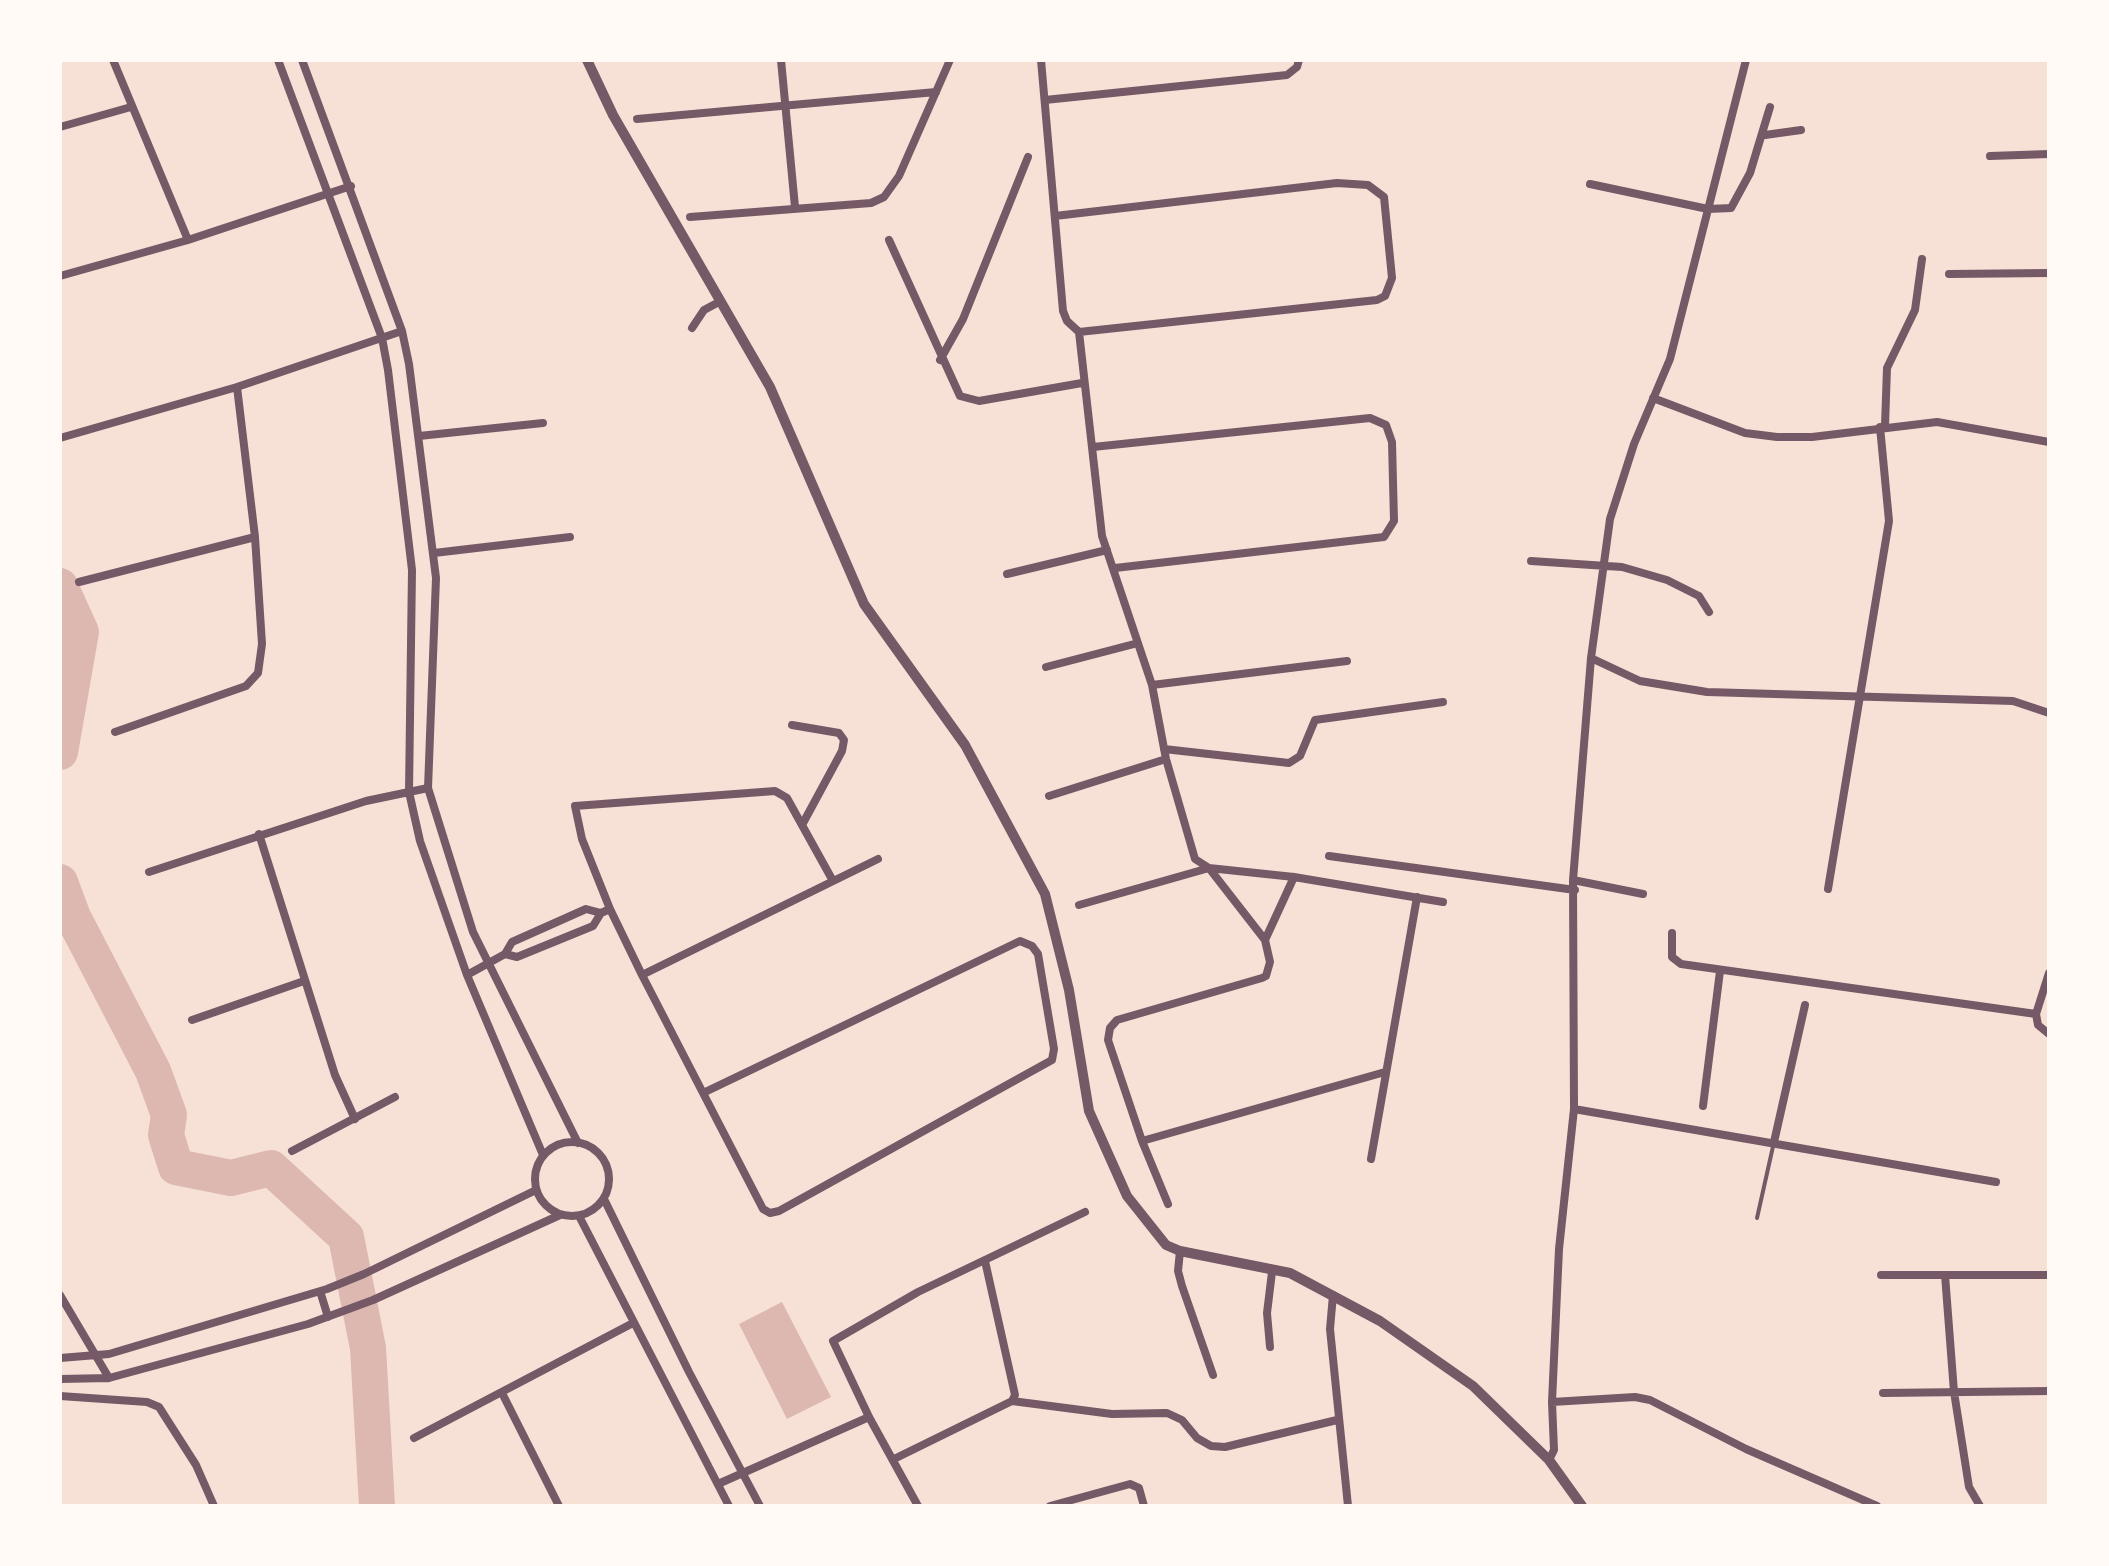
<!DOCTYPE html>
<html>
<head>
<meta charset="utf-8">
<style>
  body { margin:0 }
  #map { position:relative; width:2109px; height:1566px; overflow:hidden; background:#f7e1d7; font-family:Manrope,sans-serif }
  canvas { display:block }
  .frame { position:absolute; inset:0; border:62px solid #fffaf5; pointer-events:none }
</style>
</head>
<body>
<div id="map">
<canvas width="2109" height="1566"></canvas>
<div class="frame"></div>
</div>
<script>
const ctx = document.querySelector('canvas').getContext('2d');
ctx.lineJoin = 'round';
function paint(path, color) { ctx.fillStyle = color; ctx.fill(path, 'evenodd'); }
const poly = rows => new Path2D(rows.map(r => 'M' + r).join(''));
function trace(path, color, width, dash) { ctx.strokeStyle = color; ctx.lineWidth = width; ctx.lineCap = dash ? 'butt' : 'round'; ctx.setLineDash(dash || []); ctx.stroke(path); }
paint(poly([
  [782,1302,831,1397,787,1419,739,1324]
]), '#dcb8b0');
trace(poly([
  [60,586,81,632,60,752],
  [60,882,73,917,153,1071,169,1115,166,1135,176,1167,231,1178,271,1168,346,1237,368,1348,377,1506]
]), '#dcb8b0', 36);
trace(poly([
  [1757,1218,1774,1142]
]), '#755966', 4);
trace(poly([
  [113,60,188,240],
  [278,60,382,338,388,370,412,570,409,792,420,841,467,975,543,1155],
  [302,60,402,331,409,364,436,578,428,788,473,932,578,1143],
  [781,60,795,207],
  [1041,60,1063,311,1067,321,1079,332,1102,536,1152,685,1166,759,1195,859,1209,868,1265,940,1270,962,1266,976,1262,978,1117,1020,1110,1028,1108,1040,1142,1141,1168,1204],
  [1045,100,1287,75,1297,67,1299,60],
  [637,119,936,92],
  [60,127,131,107],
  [1765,135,1801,130],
  [1990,156,2049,154],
  [1590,184,1708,209,1731,208,1750,173,1770,107],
  [1055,216,1337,183,1368,185,1384,197,1392,278,1385,296,1377,300,1079,332],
  [690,217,871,203,884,197,899,176,950,60],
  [889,240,960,396,979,401,1082,383],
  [1949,274,2049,273],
  [60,276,188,240,351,186],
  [692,328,704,310,719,302],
  [940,360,963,319,1028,157],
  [1653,398,1745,433,1777,437,1812,437,1937,422,2049,442],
  [1885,426,1887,368,1915,310,1922,259],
  [419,436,543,423],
  [60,438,237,387,402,331],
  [1093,447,1370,418,1386,425,1392,442,1394,521,1384,537,1115,568],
  [434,553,570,537],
  [1531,561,1622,567,1667,580,1699,596,1709,612],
  [1007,574,1107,550],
  [79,582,255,537],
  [1591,658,1640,681,1707,692,2013,701,2049,713],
  [1046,667,1138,643],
  [1152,685,1347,661],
  [792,725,839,733,844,740,842,751,802,825],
  [115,732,246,686,258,673,262,644,255,537,237,387],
  [1164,749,1289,763,1300,756,1315,720,1443,702],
  [1049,796,1166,759],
  [259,834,335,1075,355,1119],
  [1329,856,1575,890],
  [149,872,366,801,428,788],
  [1573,880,1643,894],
  [1828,889,1889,521,1880,427],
  [1079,905,1209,868,1294,877,1443,902],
  [1672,933,1672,957,1681,964,2036,1014],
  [1265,940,1294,877],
  [505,954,517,957,593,926,601,913],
  [2049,973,2036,1014,2038,1025,2049,1034],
  [467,975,505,954,512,942,586,909,601,913,610,909],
  [642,975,878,859],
  [192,1020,304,981],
  [703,1093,1020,941,1032,946,1038,954,1054,1049,1052,1060,779,1211,770,1213,763,1209,642,975,610,909,582,839,575,806,775,791,787,798,833,881],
  [1703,1106,1720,971],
  [1574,1109,1996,1182],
  [1142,1141,1385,1072],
  '535 1179a37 37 0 1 1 74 0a37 37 0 1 1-74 0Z',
  [1774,1142,1805,1005],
  [292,1151,395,1097],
  [1371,1159,1417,897],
  [604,1199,689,1372,760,1506],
  [579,1216,729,1506],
  [1180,1251,1178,1271,1182,1286,1213,1375],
  [985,1261,1015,1395,1012,1401],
  [1881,1275,2049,1275],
  [1945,1275,1954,1392,1969,1487,1980,1506],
  [320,1291,328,1317],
  [60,1295,109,1378],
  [1333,1295,1330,1329,1348,1506],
  [1270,1347,1267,1313,1272,1272],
  [60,1358,109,1354,327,1289,364,1274,536,1190],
  [60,1379,109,1378,308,1324,373,1300,560,1215],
  [502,1393,559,1506],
  [1883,1393,2049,1391],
  [60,1396,147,1402,159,1407,196,1465,214,1506],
  [1012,1401,1112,1414,1167,1413,1182,1420,1197,1438,1211,1446,1225,1447,1337,1420],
  [1552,1402,1635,1397,1650,1400,1746,1449,1877,1506],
  [414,1438,633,1323],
  [894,1459,1012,1401],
  [1549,1460,1554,1450,1552,1402,1559,1249,1574,1109,1573,880,1591,658,1610,519,1634,444,1670,359,1746,60],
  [718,1484,869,1417],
  [918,1506,869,1417,833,1341,918,1292,1085,1212],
  [1050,1506,1130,1484,1139,1488,1144,1506]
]), '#755966', 8);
trace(poly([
  [587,60,613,115,770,387,864,604,965,745,1045,894,1069,990,1089,1111,1127,1196,1166,1245,1180,1251,1290,1273,1380,1321,1473,1386,1549,1460,1582,1506]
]), '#755966', 10);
</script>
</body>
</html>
